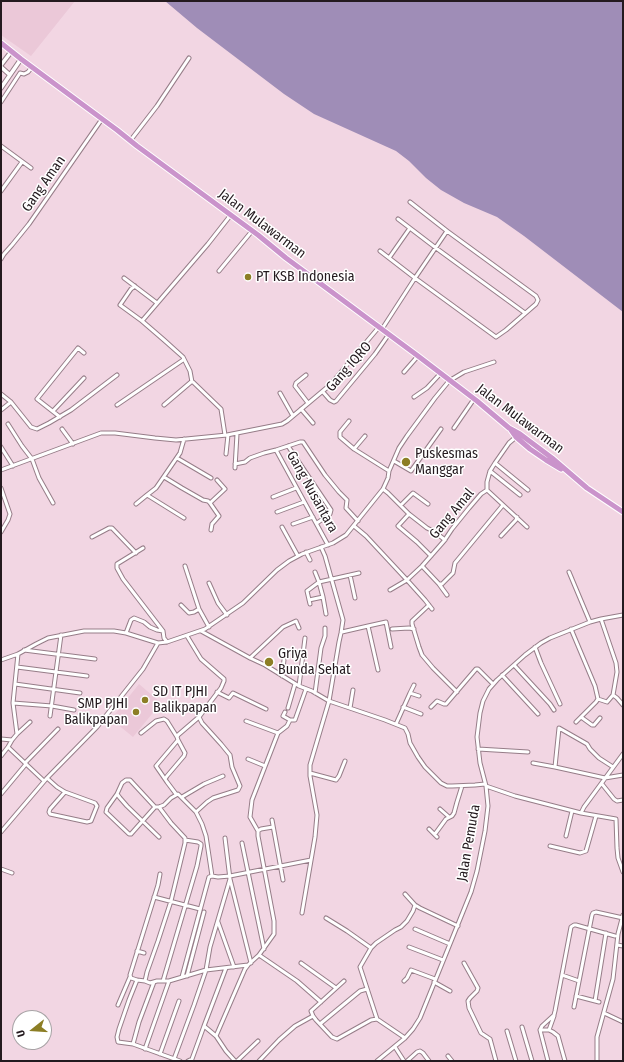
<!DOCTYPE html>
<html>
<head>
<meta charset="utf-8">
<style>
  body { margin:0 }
  #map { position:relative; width:624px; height:1062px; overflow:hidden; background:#f2d6e3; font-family:"Fira Sans Condensed",sans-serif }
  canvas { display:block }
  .frame { position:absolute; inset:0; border:2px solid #241a1f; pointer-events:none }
  .north { position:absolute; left:12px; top:1010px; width:40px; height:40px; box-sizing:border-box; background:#fff; border:1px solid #a7a3a5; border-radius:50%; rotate:253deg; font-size:11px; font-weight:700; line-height:16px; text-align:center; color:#241a1f }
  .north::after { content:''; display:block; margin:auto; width:14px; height:18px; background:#8c7e25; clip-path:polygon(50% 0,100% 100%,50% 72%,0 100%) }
</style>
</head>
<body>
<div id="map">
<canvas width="624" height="1062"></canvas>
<div class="frame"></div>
<div class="north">U</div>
</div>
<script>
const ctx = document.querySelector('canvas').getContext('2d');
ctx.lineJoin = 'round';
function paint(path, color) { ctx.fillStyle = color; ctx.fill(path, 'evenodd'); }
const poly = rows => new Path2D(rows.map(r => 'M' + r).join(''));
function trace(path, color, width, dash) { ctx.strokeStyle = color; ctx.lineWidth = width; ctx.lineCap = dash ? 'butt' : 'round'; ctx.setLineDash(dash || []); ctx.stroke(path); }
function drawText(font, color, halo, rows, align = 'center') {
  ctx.font = font + ' "Fira Sans Condensed",sans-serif'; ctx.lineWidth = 3; ctx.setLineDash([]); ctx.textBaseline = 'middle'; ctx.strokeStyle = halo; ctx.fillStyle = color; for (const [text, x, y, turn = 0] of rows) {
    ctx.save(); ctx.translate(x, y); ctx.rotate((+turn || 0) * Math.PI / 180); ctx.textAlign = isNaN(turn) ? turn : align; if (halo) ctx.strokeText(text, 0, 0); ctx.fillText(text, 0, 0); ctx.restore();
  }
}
paint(poly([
  [1,1,75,1,31,56,1,35],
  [139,684,161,703,133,737,111,719]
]), '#ebc8d8');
paint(poly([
  [165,1,623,1,623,312,524,236,497,217,464,203,441,190,426,178,409,161,396,151,314,114,284,94,197,28]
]), '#9f8db7');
const minor = poly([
  [1,102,20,73,24,74,28,72,32,67],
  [130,141,157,106,189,58],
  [1,146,31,168],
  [1,191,22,162],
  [410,202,447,231],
  [398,219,436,248,525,313],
  [380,251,415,278,437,294,496,337,506,330,536,304,538,300,536,296,447,231,415,278,382,329],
  [389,258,410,228],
  [1,259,4,254,12,245,29,224,102,119],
  [219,271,252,231],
  [124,278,157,303],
  [135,286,131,289,120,305,142,321,164,340,183,357,190,371,192,382],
  [142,321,208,244,230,216],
  [404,372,418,356],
  [306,375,296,383,295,386,308,403],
  [323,392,330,400,334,402,336,401,375,354,389,334],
  [280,393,293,416],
  [1,394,11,402,31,427,37,429,49,423,71,410,117,375],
  [414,397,427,388,440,374],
  [117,405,183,360],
  [164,405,191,382,193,382,221,409,225,435],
  [301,409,313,423],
  [1,410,11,402],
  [53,411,84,378],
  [60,417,37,399,78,348,84,353],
  [349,421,340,432,340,437,354,449,389,471],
  [8,424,22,446,32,459,39,478,53,503],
  [454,428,474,399],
  [62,429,73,444],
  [184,439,180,453,156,488,147,495,184,518],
  [288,446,331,510,330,514,317,523],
  [1,447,13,466],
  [354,449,365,436],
  [276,450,328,545],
  [226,454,228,435],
  [177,458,211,478],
  [394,461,411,471,441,429],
  [495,463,528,490],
  [235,464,245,462,250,458,264,453,276,450,300,442,303,442,325,475,339,492,347,500,346,508,358,521],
  [235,468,237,434],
  [1,470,101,433,115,433,155,438,176,440,227,435,282,424,287,421,330,385,379,327],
  [490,471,520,495],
  [164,477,182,488,203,500,208,501,210,503,219,516,212,524,211,530],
  [1,488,10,514,8,520,1,532],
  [383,489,388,493,409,514,427,528,435,532,445,540],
  [487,490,487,482,490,471,495,463,509,443,516,437],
  [487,490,527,527],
  [273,497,296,488],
  [210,503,225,489,217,480],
  [136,504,147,495],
  [401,505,413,493,428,504],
  [277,512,304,502],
  [409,514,398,526,417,542,431,556],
  [293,524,313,517],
  [354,526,366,536,407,580,425,600,432,609],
  [282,527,298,556],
  [501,536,516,520,517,517],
  [92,537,109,528,112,528,136,553],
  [143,548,117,564,117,568,123,579,163,631,164,638,167,642],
  [306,552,310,560],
  [185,566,199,609,209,627],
  [422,566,439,584,442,584,453,573,455,563,503,505],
  [569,572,590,622],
  [350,575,355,598],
  [209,583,218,603,227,615],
  [439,584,447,595],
  [390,590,407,580,422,566,444,541,452,529,469,508,481,494,487,490],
  [323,597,326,614],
  [309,600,323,597,319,582,359,573],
  [310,604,307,591,319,582,315,572],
  [181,605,189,613,194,612,199,609],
  [429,605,412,621,412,624,419,647,422,655,433,668,457,692],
  [368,626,386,622,391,647],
  [392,629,409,628,414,629],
  [571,629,595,686,598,699,596,702,576,722],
  [201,631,250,658,265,665,299,686,312,691,329,701,385,720,405,728,408,734,410,743,418,757,425,767,441,783,447,786,452,786,475,785,485,784],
  [342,632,368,626,378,670],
  [126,633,131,620,134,618,144,622,150,627,157,630,163,631],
  [187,636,201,659,224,679,224,681,221,688,199,717,202,723,221,744,230,755,232,767,240,786,238,790,213,798,207,802,196,812],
  [535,647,541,663,560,704],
  [24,650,95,659],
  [250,658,283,627,296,621,299,628],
  [1,660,18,654],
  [514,665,550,704,554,710],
  [17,667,87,676],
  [502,675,538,714],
  [282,676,284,660],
  [15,684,80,693],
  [299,686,305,638],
  [217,692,229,698,233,693,266,709],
  [315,693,321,648,325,636,325,628],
  [410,693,414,685],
  [613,695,617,698,623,705],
  [598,699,607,702,613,695,617,672,616,663,601,619],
  [13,703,52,706,74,710],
  [403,707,421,714],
  [431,707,437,701,444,704,446,704,476,669,478,669,493,684],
  [288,708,295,684],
  [350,708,353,690],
  [285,712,283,716,290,720],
  [50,716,61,635],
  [581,717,592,725,594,725,600,718],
  [246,721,278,733],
  [396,724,410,693,419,696],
  [141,733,156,721,164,719,167,721,177,737,178,740,185,753,184,756,167,776,165,779],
  [17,734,30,722],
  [177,737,178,735,199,717],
  [1,739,12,740,17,734,13,703,18,654,36,644,48,638,84,631,114,631,126,633,158,643,167,642,205,629,243,603,277,570,289,561,302,554,333,543,346,535,383,489,388,478,389,471,399,448,407,436,435,398,449,381,464,372,494,362],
  [8,747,44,781],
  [478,749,528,752],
  [1,756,8,747,12,740],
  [248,759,265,766],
  [25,763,58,729],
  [533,763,555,767],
  [613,767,599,758,590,749,587,744,559,728,555,767,605,778,623,775],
  [310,773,336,780,339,776,345,761],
  [47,778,57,787,65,792,95,803,97,806,91,821,87,822,50,814,49,812,50,809,65,792],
  [602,784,614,799,617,801,623,800],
  [486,786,515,796,581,813,616,819,617,848,618,858,623,872],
  [1,794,26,764],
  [117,794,107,808,106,812,129,834,131,834,155,807],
  [176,794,167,782,156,766,178,740],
  [182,797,204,784,223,776],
  [155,807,159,807,164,805,171,798,178,794,196,812,202,824,206,836,212,876],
  [155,807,130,780,126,780,122,783,117,794,120,798,127,806,159,837],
  [440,809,449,817],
  [581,813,584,807,623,754],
  [272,820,283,880],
  [429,829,437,837],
  [258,831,250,817,252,800,278,733,287,726,290,720,295,720,306,689],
  [258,831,261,829,273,827],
  [1,832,47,778,97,727,143,669,158,643],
  [435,834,446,819,452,816,454,813,457,802,462,786],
  [566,836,572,811],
  [225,838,230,879,251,963],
  [242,843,264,949],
  [550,846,580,853,586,851,596,816],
  [1,869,12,873],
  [160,874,158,885,130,975,131,978,137,980,145,981,150,983,157,981,169,981,206,970,248,965],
  [212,876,218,877,230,876,311,860],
  [405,894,415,905,420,908,458,926],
  [154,897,200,909],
  [302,913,315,837,317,815,310,776,310,765,329,701,339,642,341,633,343,620,325,556,321,547],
  [326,918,347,931,371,948],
  [218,922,234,967],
  [415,929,450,944],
  [617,945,623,946],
  [409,947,443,960],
  [137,951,144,953],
  [259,955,297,981,321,1002],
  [301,963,336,988],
  [464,963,478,988,477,991,470,998,468,1001,469,1008,481,1033,490,1039,496,1061],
  [562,975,579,981],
  [187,976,204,912],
  [182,977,209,877,212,876],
  [137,980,129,1000,119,1029,117,1037,118,1042,133,1044,180,1061],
  [145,981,147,972,158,941,171,901,185,843,185,838,171,823,159,807],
  [163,981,197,866,201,846,201,844,198,842,185,840],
  [344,981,311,1011,313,1016,316,1020,332,1037,337,1039,371,1020,377,1019],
  [404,981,407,978,411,970,435,979],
  [434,982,450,991],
  [576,996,599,1002],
  [595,1001,606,933],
  [118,1005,130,977],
  [574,1007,592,915,593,913,596,912,623,918],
  [604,1013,623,1022],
  [320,1024,360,991,367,989],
  [204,1026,226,968],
  [522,1027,532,1061],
  [540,1030,549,1030,554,1016],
  [549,1030,553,1032,558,1036,565,1061],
  [507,1031,516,1061],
  [216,1036,226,1051,235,1061],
  [405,1038,377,1019,360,967,371,948,376,943,395,930,401,927,407,921,413,911,415,905],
  [133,1044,139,1022,154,982],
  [395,1047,404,1061],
  [145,1049,169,981],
  [160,1054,179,1001],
  [448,1056,452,1061],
  [174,1059,194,1005,206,970,210,947,230,879],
  [188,1061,192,1059,204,1026,216,1036,245,969,248,965,259,955,274,934,274,921,258,836,258,831],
  [237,1061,258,1041],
  [259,1061,279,1040,295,1026,313,1016],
  [377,1061,405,1038,413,1029,420,1018,471,892,477,871,485,831,488,806,486,786,480,763,477,737,480,713,483,701,489,689,497,680,525,655,541,643,550,638,590,622,601,619,623,615],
  [407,1061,417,1052,420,1051,423,1053,429,1061],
  [548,1061,540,1030,542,1026,554,1015,555,1011,571,927,574,925,576,925,615,936],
  [597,1061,597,1037,613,979,618,934,623,915]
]);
const tertiary = poly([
  [1,65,11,52],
  [1,67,10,75],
  [1,88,21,59]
]);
const trunk = poly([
  [1,43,21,59,117,130,137,146,258,235,286,258,418,356,477,401,509,428,520,434,552,458,587,488,623,512],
  [511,430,516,437,530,449,546,460,561,469]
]);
trace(minor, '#967d88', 5);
trace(tertiary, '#967d88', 5.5);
trace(trunk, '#fff', 7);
trace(minor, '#fff', 3);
trace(tertiary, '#fff', 3.5);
trace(trunk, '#ca93cb', 5);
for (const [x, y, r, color] of [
  [248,277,4,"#8c7e25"],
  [406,462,5,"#8c7e25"],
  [269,662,5,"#8c7e25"],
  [145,700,4,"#8c7e25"],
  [136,712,4,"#8c7e25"]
]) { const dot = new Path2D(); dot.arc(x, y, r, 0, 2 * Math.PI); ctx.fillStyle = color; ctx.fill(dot); trace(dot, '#fff', 1.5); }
drawText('14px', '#241a1f', '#fff', [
  ["Gang Aman",44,184,-55],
  ["Jalan Mulawarman",262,224,37],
  ["Gang IQRO",349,367,-49],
  ["Jalan Mulawarman",520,419,37],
  ["Gang Nusantara",312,492,61],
  ["Gang Amal",452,514,-50],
  ["Jalan Pemuda",469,843,-80]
]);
drawText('14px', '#241a1f', '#fff', [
  ["PT KSB Indonesia",256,277],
  ["Puskesmas",415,454],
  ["Manggar",415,470],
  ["Griya",278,654],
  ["Bunda Sehat",278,670],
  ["SD IT PJHI",153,692],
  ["Balikpapan",153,708],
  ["SMP PJHI",128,704,"right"],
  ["Balikpapan",128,720,"right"]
], 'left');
</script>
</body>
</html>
